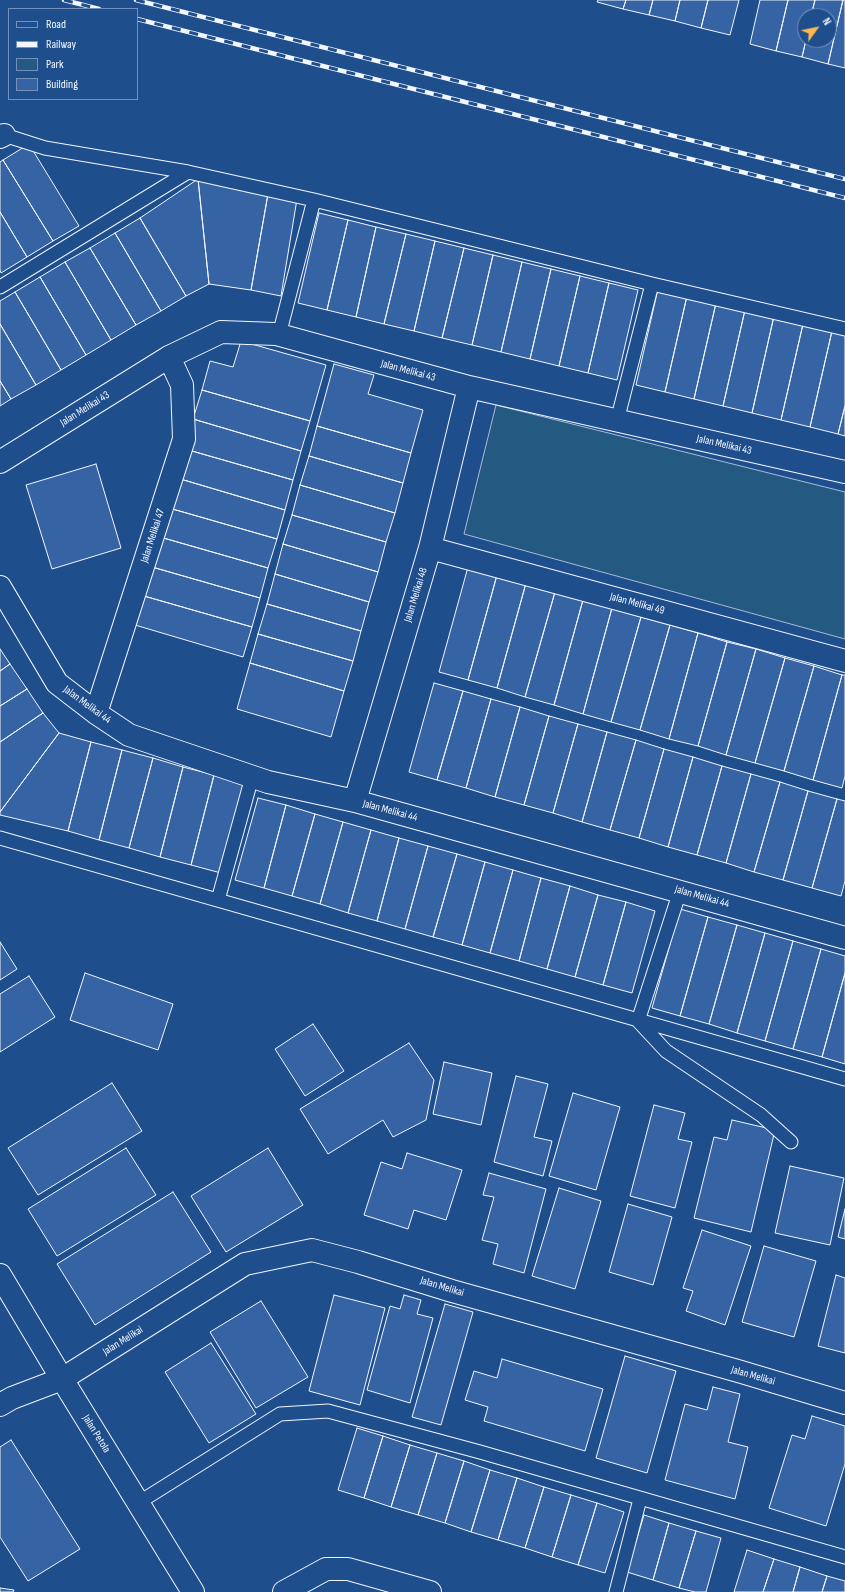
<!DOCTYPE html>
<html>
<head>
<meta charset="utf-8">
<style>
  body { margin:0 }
  #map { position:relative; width:845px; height:1592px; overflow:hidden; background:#1f4e8c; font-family:"Sofia Sans Condensed",sans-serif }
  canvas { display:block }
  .legend { position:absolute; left:8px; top:8px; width:130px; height:92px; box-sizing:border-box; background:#1f4e8c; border:1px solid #7391ba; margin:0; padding:5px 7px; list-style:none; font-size:12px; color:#f2f6ff }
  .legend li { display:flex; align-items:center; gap:8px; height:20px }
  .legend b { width:20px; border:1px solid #7391ba }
  .north { position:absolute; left:797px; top:8px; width:40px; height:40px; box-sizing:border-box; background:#1f4e8c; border:1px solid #7391ba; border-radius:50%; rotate:57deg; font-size:11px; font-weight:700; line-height:16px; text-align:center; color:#f2f6ff }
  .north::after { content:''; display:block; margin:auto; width:14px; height:18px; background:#ffb74d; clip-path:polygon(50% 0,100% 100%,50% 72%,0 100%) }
</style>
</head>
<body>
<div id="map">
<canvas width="845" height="1592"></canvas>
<ul class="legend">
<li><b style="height:5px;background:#1f4e8c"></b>Road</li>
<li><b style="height:5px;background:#f2f6ff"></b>Railway</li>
<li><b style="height:11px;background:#245a82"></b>Park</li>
<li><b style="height:11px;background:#3563a3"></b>Building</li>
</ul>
<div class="north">N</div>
</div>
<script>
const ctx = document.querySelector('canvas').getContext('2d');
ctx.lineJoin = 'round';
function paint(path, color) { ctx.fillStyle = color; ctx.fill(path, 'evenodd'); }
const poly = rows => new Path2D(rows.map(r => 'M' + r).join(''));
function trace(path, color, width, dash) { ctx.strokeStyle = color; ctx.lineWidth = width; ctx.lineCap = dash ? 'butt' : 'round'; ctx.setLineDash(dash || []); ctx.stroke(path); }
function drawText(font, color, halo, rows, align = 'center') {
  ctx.font = font + ' "Sofia Sans Condensed",sans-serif'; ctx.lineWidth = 3; ctx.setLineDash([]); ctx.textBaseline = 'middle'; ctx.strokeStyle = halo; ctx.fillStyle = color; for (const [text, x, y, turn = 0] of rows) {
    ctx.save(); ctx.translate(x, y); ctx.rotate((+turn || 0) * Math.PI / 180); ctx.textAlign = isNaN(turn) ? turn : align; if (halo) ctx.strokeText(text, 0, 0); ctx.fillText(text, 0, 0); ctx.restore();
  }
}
const green = poly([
  [496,405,845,492,845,639,464,534,496,405]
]);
paint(green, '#245a82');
trace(green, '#a8bbd7', 1);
const building = poly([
  [598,0,626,0,623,9,597,2,598,0],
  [626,0,653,0,649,15,623,9,626,0],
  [653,0,680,0,675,21,649,15,653,0],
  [680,0,708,0,701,28,675,21,680,0],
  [708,0,739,0,730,35,701,28,708,0],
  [760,0,788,0,776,51,750,44,760,0],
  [788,0,815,0,811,16,805,16,806,40,802,57,776,51,788,0],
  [815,0,843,0,828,64,802,57,806,40,829,40,829,16,811,16,815,0],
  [843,0,845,0,845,68,828,64,843,0],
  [29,144,79,226,53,241,3,160,29,144],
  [3,160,53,241,27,257,0,212,0,162,3,160],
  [198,179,268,194,251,290,209,284,198,179],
  [198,179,209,284,186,296,140,218,198,179],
  [268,194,297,199,281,296,251,290,268,194],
  [0,212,27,257,1,273,0,270,0,212],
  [319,213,348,220,327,310,298,303,319,213],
  [140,218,186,296,161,311,115,233,140,218],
  [348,220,376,227,356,317,327,310,348,220],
  [376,227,406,234,384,324,356,317,376,227],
  [115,233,161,311,136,325,90,248,115,233],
  [406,234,435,241,414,331,384,324,406,234],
  [435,241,464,248,442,338,414,331,435,241],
  [90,248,136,325,111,340,65,262,90,248],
  [464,248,493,255,472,345,442,338,464,248],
  [493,255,522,262,501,352,472,345,493,255],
  [65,262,111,340,86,355,40,277,65,262],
  [522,262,551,269,530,359,501,352,522,262],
  [551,269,580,276,559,366,530,359,551,269],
  [580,276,609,283,588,373,559,366,580,276],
  [40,277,86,355,61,370,15,292,40,277],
  [609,283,638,290,617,380,588,373,609,283],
  [658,289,687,296,665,392,636,385,658,289],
  [15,292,61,370,36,385,0,324,0,301,15,292],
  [687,296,716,303,694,399,665,392,687,296],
  [716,303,745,310,723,406,694,399,716,303],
  [745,310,774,316,752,413,723,406,745,310],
  [774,316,803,324,781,420,752,413,774,316],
  [0,324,36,385,11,399,0,381,0,324],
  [803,324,832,331,810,427,781,420,803,324],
  [832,331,845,334,845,406,838,434,810,427,832,331],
  [241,341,326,365,310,421,202,390,210,361,233,367,241,341],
  [334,364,374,375,368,394,423,410,411,453,317,426,334,364],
  [0,381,11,399,0,406,0,381],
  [202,390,310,421,301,451,193,419,202,390],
  [845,406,845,436,838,434,845,406],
  [193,419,301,451,293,480,185,449,193,419],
  [317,426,411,453,403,483,309,456,317,426],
  [185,449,293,480,285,510,177,478,185,449],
  [309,456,403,483,395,513,300,485,309,456],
  [96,464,121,548,52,569,26,485,96,464],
  [177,478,285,510,277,539,169,508,177,478],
  [300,485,395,513,386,542,292,515,300,485],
  [169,508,277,539,268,568,160,537,169,508],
  [292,515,386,542,378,572,283,544,292,515],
  [160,537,268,568,260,598,152,567,160,537],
  [283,544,378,572,369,602,275,574,283,544],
  [152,567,260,598,252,627,144,596,152,567],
  [468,567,497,575,468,680,439,672,468,567],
  [275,574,369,602,361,631,267,604,275,574],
  [497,575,526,583,497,688,468,680,497,575],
  [526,583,555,592,525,697,497,688,526,583],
  [555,592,583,600,554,705,525,697,555,592],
  [144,596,252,627,243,657,135,625,144,596],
  [583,600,612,608,583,714,554,705,583,600],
  [267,604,361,631,353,661,258,634,267,604],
  [612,608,641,617,611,722,583,714,612,608],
  [641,617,670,625,640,730,611,722,641,617],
  [670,625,698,633,669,739,640,730,670,625],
  [698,633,727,642,698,746,669,739,698,633],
  [258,634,353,661,344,691,250,663,258,634],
  [727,642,756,649,726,755,698,746,727,642],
  [0,649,10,664,0,671,0,649],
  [756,649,785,658,755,763,726,755,756,649],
  [785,658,814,666,784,771,755,763,785,658],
  [250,663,344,691,331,737,237,709,250,663],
  [10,664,27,689,0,706,0,671,10,664],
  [814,666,842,675,813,780,784,771,814,666],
  [842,675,845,675,845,776,842,788,813,780,842,675],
  [434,683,463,691,437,780,409,772,434,683],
  [27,689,43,713,0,742,0,706,27,689],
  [463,691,491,699,466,788,437,780,463,691],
  [491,699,520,707,495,797,466,788,491,699],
  [520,707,549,716,524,805,495,797,520,707],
  [43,713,59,733,0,812,0,742,43,713],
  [549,716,578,724,553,813,524,805,549,716],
  [578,724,607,732,582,822,553,813,578,724],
  [607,732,636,740,610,830,582,822,607,732],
  [59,733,91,742,68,831,0,815,0,812,59,733],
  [636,740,664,749,639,838,610,830,636,740],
  [91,742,122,750,99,840,68,831,91,742],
  [664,749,693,757,668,847,639,838,664,749],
  [122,750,153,758,129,848,99,840,122,750],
  [693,757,722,766,697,855,668,847,693,757],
  [153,758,183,767,160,857,129,848,153,758],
  [722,766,751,774,726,863,697,855,722,766],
  [183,767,214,775,191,865,160,857,183,767],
  [751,774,780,782,754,872,726,863,751,774],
  [214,775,245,783,221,873,191,865,214,775],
  [780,782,808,791,783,880,754,872,780,782],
  [808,791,837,799,812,888,783,880,808,791],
  [258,798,286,805,264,888,235,880,258,798],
  [837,799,845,801,845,881,841,896,812,888,837,799],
  [286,805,315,814,292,896,264,888,286,805],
  [315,814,343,822,320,904,292,896,315,814],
  [343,822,371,830,348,913,320,904,343,822],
  [371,830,399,838,377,921,348,913,371,830],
  [399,838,428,846,405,929,377,921,399,838],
  [428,846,457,854,433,937,405,929,428,846],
  [457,854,485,862,462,945,433,937,457,854],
  [485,862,513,870,490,953,462,945,485,862],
  [513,870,541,878,519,961,490,953,513,870],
  [541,878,570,886,547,969,519,961,541,878],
  [570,886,598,895,575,977,547,969,570,886],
  [598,895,626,902,603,985,575,977,598,895],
  [626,902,655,911,632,993,603,985,626,902],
  [680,909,708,917,680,1016,652,1008,680,909],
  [708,917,737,925,709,1024,680,1016,708,917],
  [737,925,765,933,737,1033,709,1024,737,925],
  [765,933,793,941,765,1041,737,1033,765,933],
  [793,941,821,949,793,1049,765,1041,793,941],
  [0,942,17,969,0,980,0,942],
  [821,949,845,956,845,973,822,1057,793,1049,821,949],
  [85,973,173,1004,158,1050,70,1020,85,973],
  [845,973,845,1064,822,1057,845,973],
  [29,976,55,1017,0,1052,0,994,29,976],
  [313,1024,344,1071,305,1096,275,1049,313,1024],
  [409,1043,434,1080,426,1120,393,1137,383,1120,328,1154,300,1109,409,1043],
  [444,1062,492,1073,481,1125,433,1114,444,1062],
  [516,1076,548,1084,534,1137,552,1141,543,1176,494,1162,516,1076],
  [112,1083,142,1131,38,1195,8,1148,112,1083],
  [573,1093,620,1107,596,1190,549,1176,573,1093],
  [654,1105,685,1113,678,1139,692,1142,675,1208,630,1196,654,1105],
  [732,1120,775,1130,751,1232,694,1218,714,1137,727,1140,732,1120],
  [126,1148,156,1195,57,1256,28,1209,126,1148],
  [268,1148,303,1205,226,1252,191,1196,268,1148],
  [407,1153,462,1170,446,1220,414,1210,408,1229,364,1215,381,1162,402,1169,407,1153],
  [790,1166,844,1178,830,1245,775,1233,790,1166],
  [489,1173,546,1189,524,1273,493,1264,498,1244,482,1240,494,1197,483,1195,489,1173],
  [559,1188,601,1201,575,1289,532,1276,559,1188],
  [173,1192,211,1252,95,1325,57,1264,173,1192],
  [628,1204,672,1217,653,1285,609,1272,628,1204],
  [845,1209,845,1239,838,1237,845,1209],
  [702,1230,751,1246,725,1325,686,1311,693,1291,683,1288,702,1230],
  [764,1246,816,1261,794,1337,742,1322,764,1246],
  [836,1275,845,1278,845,1353,818,1346,836,1275],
  [334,1295,385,1308,360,1405,309,1391,334,1295],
  [404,1295,421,1300,417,1314,433,1318,410,1403,367,1390,390,1306,400,1309,404,1295],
  [261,1301,308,1377,256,1408,210,1332,261,1301],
  [445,1304,473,1312,441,1425,412,1417,445,1304],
  [211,1343,256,1414,209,1443,165,1372,211,1343],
  [625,1356,676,1371,647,1473,596,1458,625,1356],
  [502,1359,603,1389,585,1451,484,1421,488,1407,465,1400,474,1371,497,1378,502,1359],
  [713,1387,740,1394,728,1442,748,1447,735,1499,665,1480,685,1404,707,1410,713,1387],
  [812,1416,845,1426,845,1464,826,1526,769,1508,792,1435,805,1439,812,1416],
  [357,1428,383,1436,364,1498,338,1490,357,1428],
  [383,1436,410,1445,391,1507,364,1498,383,1436],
  [11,1440,80,1549,28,1581,0,1537,0,1447,11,1440],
  [410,1445,437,1453,418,1515,391,1507,410,1445],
  [437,1453,464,1461,445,1523,418,1515,437,1453],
  [464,1461,490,1470,471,1532,445,1523,464,1461],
  [490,1470,517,1478,498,1540,471,1532,490,1470],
  [517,1478,544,1487,525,1548,498,1540,517,1478],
  [544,1487,571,1495,552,1557,525,1548,544,1487],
  [571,1495,597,1503,578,1565,552,1557,571,1495],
  [597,1503,624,1512,605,1573,578,1565,597,1503],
  [644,1515,669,1523,653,1580,627,1572,644,1515],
  [669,1523,696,1531,679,1588,653,1580,669,1523],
  [696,1531,721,1538,706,1592,695,1592,679,1588,696,1531],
  [747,1550,774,1559,763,1592,734,1592,747,1550],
  [774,1559,800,1567,793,1592,763,1592,774,1559],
  [800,1567,827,1576,822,1592,793,1592,800,1567],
  [827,1576,845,1581,845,1592,822,1592,827,1576],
  [0,1588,14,1590,13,1592,0,1592,0,1588]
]);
paint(building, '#3563a3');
trace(building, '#f2f6ff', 1);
const service = poly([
  [4,135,45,148,188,172,314,200,652,284,845,329],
  [0,287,188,172],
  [279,335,314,200],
  [617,421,652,284],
  [0,838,845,1079],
  [680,891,638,1021,666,1051,761,1115,791,1142],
  [218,900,252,777],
  [138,1503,280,1414,328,1411,480,1452,845,1557],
  [616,1592,640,1499]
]);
const minor = poly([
  [0,137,4,135],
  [0,462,169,357,221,332,276,334,469,387,845,472],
  [430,548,845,661],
  [0,587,57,683,96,713,129,735,268,782,355,801,845,938],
  [96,713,184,439,182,385,169,357],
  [355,801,430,548,469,387],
  [0,1275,62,1379,245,1264,312,1250,358,1262,452,1291,738,1371,845,1403],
  [284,1592,326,1569,348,1569,430,1592]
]);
const tertiary = poly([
  [0,1405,12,1398,62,1379,193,1592]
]);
trace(service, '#f2f6ff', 15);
trace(minor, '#f2f6ff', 24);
trace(tertiary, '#f2f6ff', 24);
trace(service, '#1f4e8c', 13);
trace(minor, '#1f4e8c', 22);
trace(tertiary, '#1f4e8c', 22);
const rail = poly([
  [64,0,99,9],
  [136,0,845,179],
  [137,19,845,198]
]);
trace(rail, '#f2f6ff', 4.5);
trace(rail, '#1f4e8c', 3, [9]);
drawText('11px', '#f2f6ff', '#1f4e8c', [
  ["Jalan Melikai 43",408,371,15],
  ["Jalan Melikai 43",85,409,-32],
  ["Jalan Melikai 43",724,445,13],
  ["Jalan Melikai 47",153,536,-72],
  ["Jalan Melikai 48",416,595,-73],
  ["Jalan Melikai 49",637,604,15],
  ["Jalan Melikai 44",87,705,36],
  ["Jalan Melikai 44",390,811,15],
  ["Jalan Melikai 44",702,897,16],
  ["Jalan Melikai",442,1287,17],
  ["Jalan Melikai",123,1341,-32],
  ["Jalan Melikai",753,1376,16],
  ["Jalan Petola",96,1434,58]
]);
</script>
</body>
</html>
